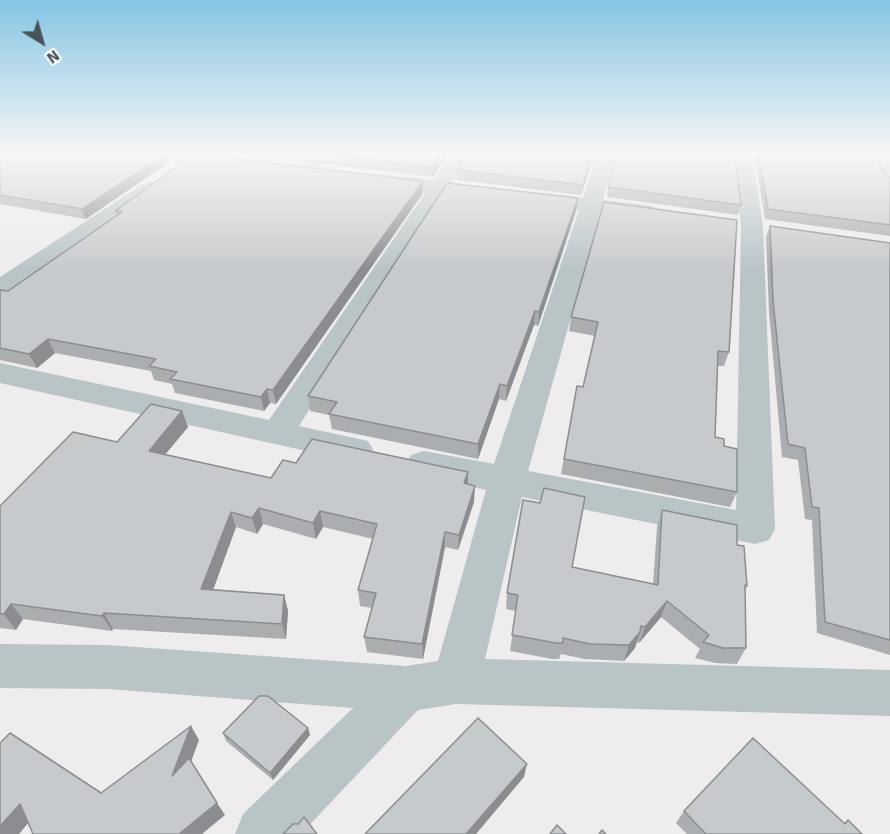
<!DOCTYPE html>
<html>
<head>
<meta charset="utf-8">
<style>
  body { margin:0 }
  #map { position:relative; width:890px; height:834px; overflow:hidden; background:#eeecec; font-family:Signika,sans-serif }
  canvas { display:block }
  .north { position:absolute; left:12px; top:12px; width:60px; height:60px; -webkit-text-stroke:4px #fff; paint-order:stroke; rotate:143deg; font-size:16px; font-weight:700; line-height:24px; text-align:center; color:#475357 }
  .north::after { content:''; display:block; margin:auto; width:21px; height:27px; background:#475357; clip-path:polygon(50% 0,100% 100%,50% 72%,0 100%) }
</style>
</head>
<body>
<div id="map">
<canvas width="890" height="834"></canvas>
<div class="north">N</div>
</div>
<script>
const ctx = document.querySelector('canvas').getContext('2d');
ctx.lineJoin = 'round';
const poly = rows => new Path2D(rows.map(r => 'M' + r).join(''));
function paint(path, color) { ctx.fillStyle = color; ctx.fill(path, 'evenodd'); }
function trace(path, color, width, dash) { ctx.strokeStyle = color; ctx.lineWidth = width; ctx.lineCap = dash ? 'butt' : 'round'; ctx.setLineDash(dash || []); ctx.stroke(path); }
paint(poly([
  [147,153,204,153,233,157,240,159,243,163,240,167,233,169,156,159,149,157,147,153],
  [312,153,332,153,312,174,298,174,295,170,312,153],
  [452,153,471,153,453,183,583,198,597,153,616,153,603,200,647,205,655,207,658,212,655,217,647,219,600,213,528,471,736,510,741,226,734,153,752,153,763,226,775,529,769,540,755,544,522,497,485,659,890,670,890,716,456,704,418,710,301,834,235,834,243,814,353,708,108,689,0,688,0,644,108,645,406,666,438,661,486,490,411,473,406,464,411,455,424,451,494,464,579,210,445,194,299,426,368,441,373,450,368,459,356,462,0,383,0,363,269,420,426,192,380,186,373,184,370,180,373,176,380,174,434,180,452,153],
  [870,153,889,153,890,186,883,184,880,180,870,153],
  [150,182,157,184,160,188,157,192,9,295,0,297,0,277,143,184,150,182]
]), '#b9c4c7');
paint(poly([
  [0,153,167,153,169,162,86,219,0,204],
  [233,153,449,153,433,177],
  [595,153,581,195,457,180,457,170],
  [754,153,876,153,882,171,887,176,890,177,890,236,765,219],
  [423,181,423,193,276,404,270,403,264,411,175,393,172,384,154,380,151,371,55,353,37,368,0,360,0,290,8,291,116,216,115,211],
  [608,187,741,205,738,215,607,197],
  [578,198,576,211,538,326,534,325,506,401,499,399,478,459,332,429,329,415,310,411,308,396],
  [604,202,729,352,724,366,718,366,715,437,724,446,737,492,730,507,561,474,577,386,583,387,595,336,569,331,571,317],
  [770,226,890,243,890,655,817,633,812,520,805,519,798,460,782,457,769,312,766,237],
  [182,411,188,427,165,454,271,478,296,463,468,472,468,484,474,502,458,550,445,547,423,659,367,652,364,637,372,608,360,606,358,590,373,539,323,527,316,539,263,524,257,534,236,527,213,589,284,595,288,611,286,639,113,629,112,631,23,619,16,630,0,628,0,506],
  [662,510,737,545,747,586,745,591,746,648,737,664,715,663,695,658,700,649,661,617,639,643,637,642,635,648,624,661,585,659,561,654,559,659,552,659,510,651,516,611,506,609,507,593,572,567,653,584,657,527],
  [308,728,310,735,273,780,226,741,223,733],
  [684,811,844,823,848,820,862,834,687,834,676,823]
]), '#abaeb0');
paint(poly([
  [166,153,167,153,169,162,86,219,82,209],
  [442,153,449,153,433,177,433,167],
  [593,153,595,153,581,195,583,185],
  [423,181,423,193,276,404,273,390],
  [578,198,576,211,538,326,539,312],
  [535,311,534,325,506,401,507,386],
  [48,339,55,353,37,368,29,354],
  [500,384,499,399,478,459,478,444],
  [267,389,270,403,264,411,261,397],
  [182,411,188,427,155,467,149,451],
  [468,472,468,488,464,483],
  [475,486,474,502,458,550,459,535],
  [259,508,263,524,257,534,252,518],
  [320,511,323,527,316,539,313,523],
  [231,512,236,527,208,604,201,589],
  [445,532,445,547,423,659,422,644],
  [284,595,288,611,286,639,282,624],
  [667,601,661,617,639,643,645,627],
  [11,604,23,619,16,630,4,614],
  [104,613,113,629,112,631,102,616],
  [640,632,635,648,624,661,629,645],
  [191,726,199,740,181,789,172,776],
  [308,728,310,735,273,780,270,773],
  [527,764,524,777,476,834,466,834],
  [217,803,225,815,202,834,179,834],
  [20,804,34,816,19,834,0,834,0,826]
]), '#8b8d90');
const building = poly([
  [0,153,166,153,82,209,0,195,0,153],
  [313,153,442,153,433,167,313,153],
  [468,153,593,153,583,185,457,170,468,153],
  [617,153,735,153,741,205,608,187,617,153],
  [758,153,876,153,882,171,887,176,890,177,890,225,768,209,758,153],
  [194,154,423,181,273,390,267,389,261,397,170,379,177,372,149,366,156,359,48,339,29,354,0,348,0,290,8,291,122,212,115,211,194,154],
  [447,183,578,198,539,312,535,311,507,386,500,384,478,444,329,414,337,402,308,396,447,183],
  [604,202,737,220,729,352,718,351,715,437,724,439,724,446,737,449,737,492,564,459,577,386,583,387,598,322,571,317,604,202],
  [770,226,890,243,890,640,825,622,819,508,812,507,805,448,788,444,773,301,770,226],
  [151,404,182,411,149,451,271,478,283,460,296,463,312,439,468,472,464,483,475,486,459,535,445,532,422,644,364,637,376,593,358,590,377,524,320,511,313,523,259,508,252,518,231,512,201,589,284,595,282,624,104,613,102,616,11,604,4,614,0,614,0,506,73,432,117,442,151,404],
  [544,488,585,497,572,567,658,585,662,510,737,525,737,545,744,546,747,586,745,585,746,648,723,648,703,642,709,635,667,601,645,627,641,626,640,632,629,645,590,644,563,638,563,643,556,643,512,635,518,595,507,593,523,500,540,503,544,488],
  [259,696,268,696,308,728,270,773,223,733,259,696],
  [478,718,527,764,466,834,365,834,478,718],
  [191,726,172,776,189,758,217,803,179,834,33,834,20,804,0,826,0,743,10,733,101,793,191,726],
  [753,738,845,824,848,820,862,834,706,834,684,811,753,738],
  [304,817,317,834,283,834,293,824,298,824,304,817],
  [557,825,566,834,550,834,557,825],
  [602,830,606,834,599,834,602,830]
]);
paint(building, '#c7cacd');
trace(building, '#8b8d90', 1.5);
const sky = ctx.createLinearGradient(0, 0, 0, 270);
sky.addColorStop(0, '#85c5e3');
sky.addColorStop(0.57, '#f7f6f6');
sky.addColorStop(1, '#f7f6f600');
ctx.fillStyle = sky;
ctx.fillRect(0, 0, 890, 270);
</script>
</body>
</html>
